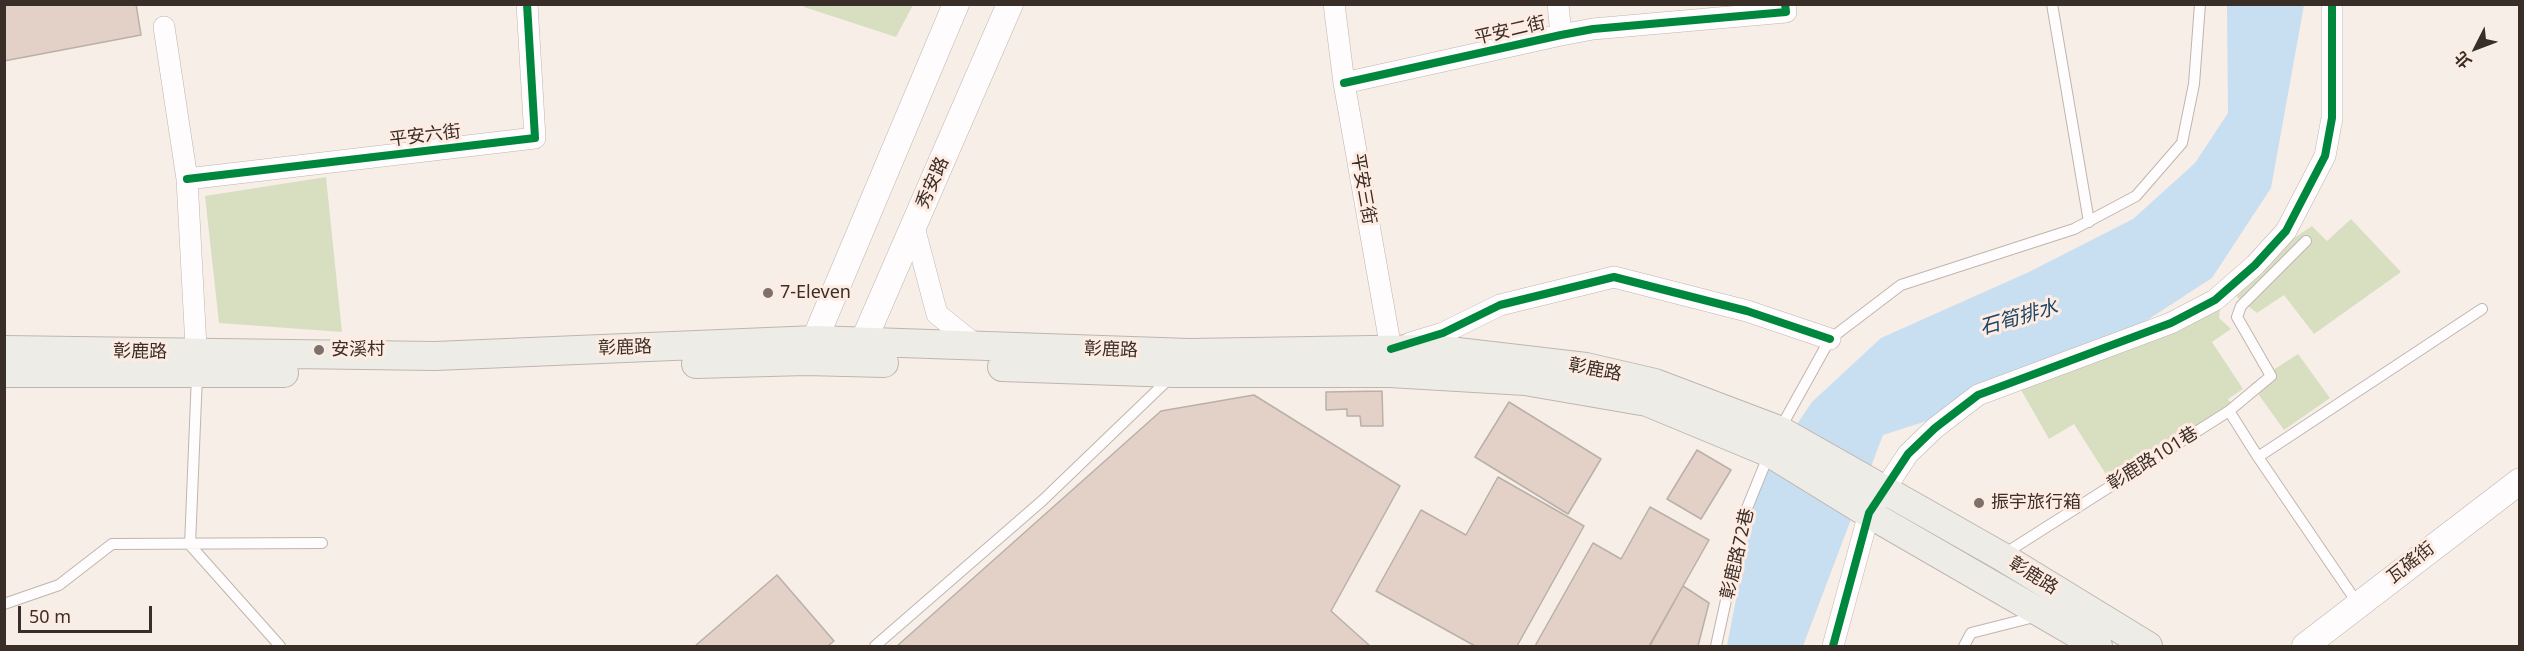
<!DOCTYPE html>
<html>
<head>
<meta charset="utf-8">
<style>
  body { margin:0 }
  #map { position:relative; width:2524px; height:651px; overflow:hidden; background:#f8eee8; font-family:"Noto Sans","Noto Sans TC",sans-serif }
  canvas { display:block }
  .frame { position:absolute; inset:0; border:6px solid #3a2e28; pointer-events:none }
  .north { position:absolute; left:2446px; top:18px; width:60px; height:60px; -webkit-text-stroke:4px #feece2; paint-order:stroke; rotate:228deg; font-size:16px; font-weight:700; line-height:24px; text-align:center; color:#3a2e28 }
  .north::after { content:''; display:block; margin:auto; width:21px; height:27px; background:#3a2e28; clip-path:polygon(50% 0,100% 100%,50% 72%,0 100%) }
  .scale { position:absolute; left:18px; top:606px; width:134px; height:27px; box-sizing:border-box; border:3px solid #3a2e28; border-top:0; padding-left:8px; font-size:18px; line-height:21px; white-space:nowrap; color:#3a2e28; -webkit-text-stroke:4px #feece2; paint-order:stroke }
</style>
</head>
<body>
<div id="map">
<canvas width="2524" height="651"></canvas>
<div class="frame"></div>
<div class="north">北</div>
<div class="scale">50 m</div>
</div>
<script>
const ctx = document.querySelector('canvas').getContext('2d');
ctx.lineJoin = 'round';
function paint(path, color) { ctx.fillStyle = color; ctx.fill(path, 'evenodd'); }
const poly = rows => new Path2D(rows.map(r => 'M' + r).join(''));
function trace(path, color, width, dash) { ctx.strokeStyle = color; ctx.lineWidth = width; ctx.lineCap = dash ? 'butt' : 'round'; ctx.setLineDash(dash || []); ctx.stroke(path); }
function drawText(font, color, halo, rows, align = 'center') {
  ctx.font = font + ' "Noto Sans","Noto Sans TC",sans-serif'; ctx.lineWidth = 6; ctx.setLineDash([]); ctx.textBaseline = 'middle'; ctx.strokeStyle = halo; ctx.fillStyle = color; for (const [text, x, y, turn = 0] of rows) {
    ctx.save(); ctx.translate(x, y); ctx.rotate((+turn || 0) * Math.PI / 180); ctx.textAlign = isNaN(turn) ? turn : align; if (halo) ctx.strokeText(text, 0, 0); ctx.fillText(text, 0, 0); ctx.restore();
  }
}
paint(poly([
  [803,5,803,4,913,5,896,37,804,7],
  [326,177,342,332,219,323,205,196],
  [2351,219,2401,272,2314,334,2284,295,2257,313,2230,291,2263,259,2312,226,2327,241],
  [2222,294,2219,318,2231,329,2212,342,2243,389,2228,399,2232,405,2107,476,2074,424,2049,439,2016,381],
  [2298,354,2330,398,2284,430,2251,384]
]), '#d8dfc0');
paint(poly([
  [2227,5,2304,5,2271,188,2212,278,2107,346,1939,417,1883,435,1803,646,1727,646,1759,480,1812,402,1881,338,2029,272,2133,219,2195,163,2228,113]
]), '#c8def1');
const building = poly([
  [4,4,136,4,141,35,4,61,4,4],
  [1382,391,1383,426,1361,426,1360,416,1347,416,1347,409,1326,410,1326,392,1382,391],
  [1254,395,1400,486,1331,611,1370,646,897,646,1161,411,1254,395],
  [1509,402,1601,459,1568,514,1475,457,1509,402],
  [1697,450,1731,470,1701,519,1667,499,1697,450],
  [1498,477,1584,526,1517,646,1475,646,1376,591,1421,510,1466,535,1498,477],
  [1650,507,1709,540,1649,646,1535,646,1593,543,1621,559,1650,507],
  [777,575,834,641,828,646,695,646,777,575],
  [1683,586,1709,603,1698,646,1650,646,1683,586]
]);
paint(building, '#e3d1c8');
trace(building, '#b9b0aa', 1.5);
const service = poly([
  [2052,4,2089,222],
  [197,375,190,545,280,646],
  [2229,411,2271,376,2237,317,2241,306,2306,241],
  [1780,429,1830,339,1901,285,2074,229,2136,196,2182,143,2194,84,2200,4],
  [2004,554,2229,411,2258,457],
  [4,604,59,585,112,544,322,543],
  [2358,604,2258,457,2482,309],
  [875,646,1043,500,1171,377],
  [1716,646,1745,513,1769,454],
  [1964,646,1971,633,2038,616]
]);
const minor = poly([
  [1334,4,1344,83,1391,349,1391,362],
  [1558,4,1561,35],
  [164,27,187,179,197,366],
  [1344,83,1561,35,1593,29,1786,12,1785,4],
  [187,179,535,138,527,4],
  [914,227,937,314,977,346],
  [1410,343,1443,333,1500,305,1614,277,1747,311,1830,339],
  [1833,646,1869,513,1908,454,1935,428,1978,395,2171,323,2215,300,2255,265,2286,231,2325,156,2332,118,2332,4]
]);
const tertiary = poly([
  [807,358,956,4],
  [856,358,1010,4],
  [2305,646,2520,481]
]);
const secondary = poly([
  [4,350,435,356,815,340,1189,353,1432,349,1586,367,1655,383,1779,430,2001,556,2148,646],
  [696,364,806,361,884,363],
  [1002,367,1175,373,1390,373,1525,381,1647,402,1770,453,1861,509,2098,646],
  [4,373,284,373]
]);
trace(service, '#bfb5af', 12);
trace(minor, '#bfb5af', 22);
trace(tertiary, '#bfb5af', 27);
trace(secondary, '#bfb5af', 30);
trace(service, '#fefcfc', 10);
trace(minor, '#fefcfc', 21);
trace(tertiary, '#fefcfc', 26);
trace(secondary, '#eeece6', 28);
trace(poly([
  [1344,83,1561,35,1593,29,1786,12,1785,4],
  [187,179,535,138,527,4],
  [1391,349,1443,333,1500,305,1614,277,1747,311,1830,339],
  [1833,646,1869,513,1908,454,1935,428,1978,395,2171,323,2215,300,2255,265,2286,231,2325,156,2332,118,2332,4]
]), '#00873e', 8);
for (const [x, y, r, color] of [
  [768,293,6,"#7c716b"],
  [319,350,6,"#7c716b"],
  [1979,503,6,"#7c716b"]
]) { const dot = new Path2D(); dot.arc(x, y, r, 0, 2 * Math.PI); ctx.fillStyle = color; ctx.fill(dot); trace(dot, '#feece2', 2); }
drawText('18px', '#3a2e28', '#feece2', [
  ["平安二街",1510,31,-13],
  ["平安六街",425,136,-7],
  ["秀安路",933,183,-66],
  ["平安三街",1363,189,80],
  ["彰鹿路",625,348,-2],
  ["彰鹿路",1111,350,2],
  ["彰鹿路",140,352,1],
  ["彰鹿路",1595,370,11],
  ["彰鹿路101巷",2153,459,-32],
  ["彰鹿路72巷",1738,554,-77],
  ["瓦磘街",2411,563,-38],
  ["彰鹿路",2033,576,32]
]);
drawText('18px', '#3a2e28', '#feece2', [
  ["7-Eleven",780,293],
  ["安溪村",331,350],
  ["振宇旅行箱",1991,503]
], 'left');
drawText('italic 20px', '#1b4768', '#feece2', [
  ["石筍排水",2019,318,-16]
]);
</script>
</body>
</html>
